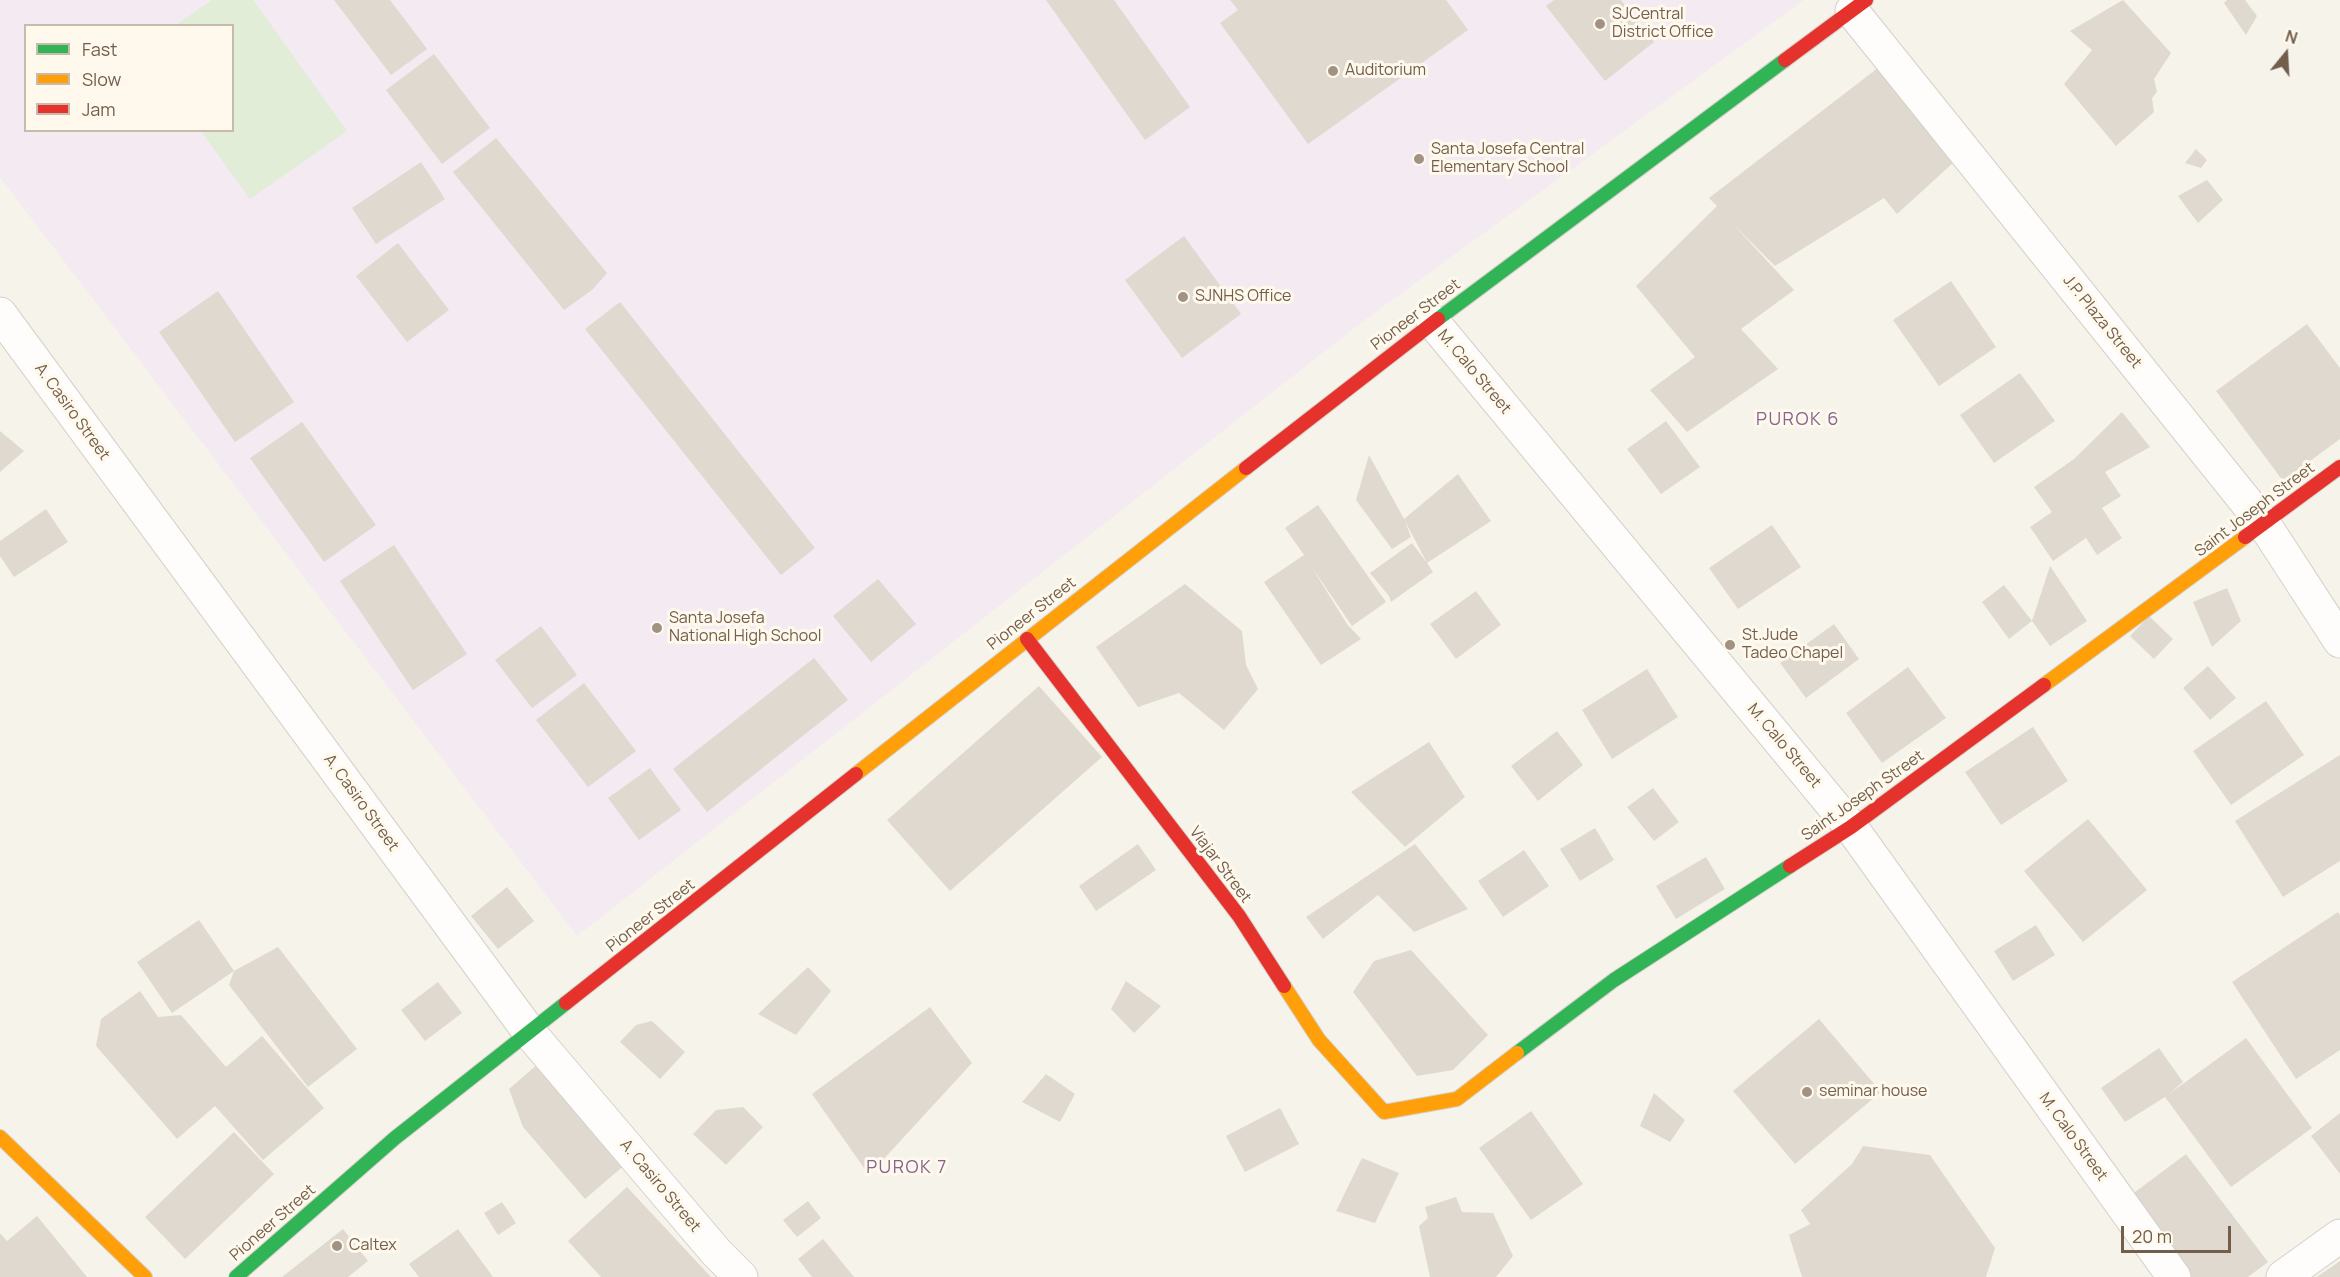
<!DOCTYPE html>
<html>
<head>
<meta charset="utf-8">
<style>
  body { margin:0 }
  #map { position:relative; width:2340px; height:1277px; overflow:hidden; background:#f6f3eb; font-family:Manrope,sans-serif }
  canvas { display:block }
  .legend { position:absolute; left:24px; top:24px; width:210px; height:108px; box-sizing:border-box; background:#fef9ec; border:2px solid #c6bbac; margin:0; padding:8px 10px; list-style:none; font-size:18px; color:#735e4c }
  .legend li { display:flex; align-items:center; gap:12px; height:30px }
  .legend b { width:30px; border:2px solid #c6bbac }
  .north { position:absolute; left:2256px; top:24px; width:60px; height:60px; -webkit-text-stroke:4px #fef9ec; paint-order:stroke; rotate:18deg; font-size:16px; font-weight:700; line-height:24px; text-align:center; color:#735e4c }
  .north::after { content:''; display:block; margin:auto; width:21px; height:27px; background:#735e4c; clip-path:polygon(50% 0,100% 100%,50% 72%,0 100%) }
  .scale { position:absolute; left:2121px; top:1226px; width:110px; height:27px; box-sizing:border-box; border:3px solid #735e4c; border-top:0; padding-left:8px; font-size:18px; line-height:21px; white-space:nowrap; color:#735e4c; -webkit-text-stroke:4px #fef9ec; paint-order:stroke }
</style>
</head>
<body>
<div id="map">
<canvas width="2340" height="1277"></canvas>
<ul class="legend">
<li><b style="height:8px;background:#30b455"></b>Fast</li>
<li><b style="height:8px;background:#ff9f0a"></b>Slow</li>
<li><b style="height:8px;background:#e5322d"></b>Jam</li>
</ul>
<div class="north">N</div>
<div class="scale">20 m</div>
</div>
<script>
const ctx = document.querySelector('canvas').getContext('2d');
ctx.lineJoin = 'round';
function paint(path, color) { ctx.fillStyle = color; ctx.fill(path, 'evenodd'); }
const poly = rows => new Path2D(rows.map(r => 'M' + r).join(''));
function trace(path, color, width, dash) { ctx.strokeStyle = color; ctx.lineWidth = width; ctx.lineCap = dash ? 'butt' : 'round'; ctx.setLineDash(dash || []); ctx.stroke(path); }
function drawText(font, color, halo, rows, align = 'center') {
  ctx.font = font + ' Manrope,sans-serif'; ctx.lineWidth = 6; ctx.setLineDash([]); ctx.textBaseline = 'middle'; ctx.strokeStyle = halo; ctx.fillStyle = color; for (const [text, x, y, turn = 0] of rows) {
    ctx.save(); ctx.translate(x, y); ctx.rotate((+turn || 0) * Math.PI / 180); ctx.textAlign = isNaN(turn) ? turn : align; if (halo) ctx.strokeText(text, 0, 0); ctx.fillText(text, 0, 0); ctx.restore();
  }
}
paint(poly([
  [0,0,1804,0,1366,319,577,936,0,177],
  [26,26,232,26,232,130,26,130]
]), '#f4eaf2');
paint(poly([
  [212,0,253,0,347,131,250,199,201,131,232,130,232,26,176,25]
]), '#e1edd6');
paint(poly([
  [334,0,390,0,427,49,391,75],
  [1046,0,1114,0,1190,107,1145,140],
  [1230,0,1446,0,1468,30,1308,144,1220,23,1238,10],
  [1554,0,1621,0,1654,42,1605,81,1546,6],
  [2123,0,2171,53,2154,79,2157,92,2152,98,2154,112,2116,146,2064,84,2092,50,2070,31],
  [2227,0,2245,0,2257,16,2246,35,2224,3],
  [434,54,490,128,442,164,386,90],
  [1883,64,1965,152,1897,214,1884,198,1775,266,1733,224,1794,290,1741,329,1778,369,1687,432,1650,390,1695,357,1636,286,1717,206,1709,198],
  [496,138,607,273,592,290,564,310,453,172],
  [2196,149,2207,160,2201,168,2185,163],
  [421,162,445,199,376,244,352,208],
  [2207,180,2223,200,2198,223,2178,196],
  [1184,236,1241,314,1182,358,1125,280],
  [398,243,449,310,407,342,356,276],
  [1951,281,1996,347,1939,386,1893,320],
  [218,291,294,402,235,442,159,332],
  [620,302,815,548,781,575,585,329],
  [2307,324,2340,368,2340,439,2283,481,2216,391],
  [2020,373,2055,421,1994,463,1960,415],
  [2122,412,2150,447,2105,472,2121,496,2102,508,2122,538,2097,555,2086,538,2053,561,2030,527,2052,512,2034,487,2074,459],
  [1666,421,1700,467,1661,494,1627,449],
  [302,422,376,525,324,562,250,458],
  [0,431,24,451,0,472],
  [1369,455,1404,519,1458,474,1491,521,1427,563,1433,572,1391,602,1389,596,1370,573,1412,543,1427,563,1405,521,1411,537,1392,549,1356,500],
  [1318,505,1386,602,1352,626,1311,566,1347,624,1361,639,1321,665,1264,582,1304,555,1285,528],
  [46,509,68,542,14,577,0,556,0,541],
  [1772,525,1801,567,1738,609,1709,568],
  [394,545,467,654,413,690,340,581],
  [2050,566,2087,621,2050,646,2032,621],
  [878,579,916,624,871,662,833,616],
  [1185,584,1242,631,1246,665,1258,689,1224,730,1179,693,1138,707,1096,647],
  [2004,585,2032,621,2009,639,1982,602],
  [2227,588,2241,621,2212,647,2193,602],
  [1476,591,1501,625,1456,659,1430,624],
  [2149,616,2173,639,2154,659,2130,636],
  [1834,624,1859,659,1806,698,1780,663],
  [541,626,577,675,532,708,495,660],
  [814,658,848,700,707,812,673,769],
  [2208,666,2236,698,2210,720,2183,688],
  [1908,667,1946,718,1882,763,1846,713],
  [1647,669,1678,717,1612,759,1582,710],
  [584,683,636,751,588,787,536,720],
  [1039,686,1102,757,950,891,887,820],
  [2266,701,2304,755,2231,805,2193,751],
  [2033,727,2068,781,2001,825,1965,772],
  [1557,731,1583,765,1538,801,1511,766],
  [1429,742,1465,797,1405,847,1351,792],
  [2340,755,2340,861,2283,897,2235,821],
  [650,768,681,810,639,840,608,798],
  [1653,788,1679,822,1654,841,1627,807],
  [2088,819,2147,890,2083,942,2024,871],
  [1595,828,1614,860,1580,881,1560,849],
  [1138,844,1156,870,1096,911,1079,886],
  [1415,844,1468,909,1414,932,1378,895,1323,939,1306,917],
  [1524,850,1549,886,1503,917,1478,881],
  [1706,857,1725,889,1676,919,1656,886],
  [507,887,534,921,498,949,471,916],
  [2338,912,2340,915,2340,1050,2296,1079,2232,982],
  [199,920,234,971,278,947,357,1049,308,1087,229,985,234,971,172,1013,137,962],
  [2036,925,2055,955,2013,981,1994,951],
  [1411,950,1488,1035,1453,1070,1417,1076,1353,992,1374,961],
  [808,967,831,991,796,1035,758,1014],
  [1126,981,1161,1006,1134,1033,1111,1009],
  [438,982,462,1013,425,1041,401,1010],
  [140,991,158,1017,181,1015,226,1067,262,1036,324,1108,263,1160,215,1106,177,1139,96,1046,101,1019],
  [930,1007,972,1063,869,1175,812,1094],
  [1819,1019,1881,1092,1795,1164,1733,1091],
  [652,1021,685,1052,660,1079,620,1042,636,1025],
  [2246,1038,2312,1128,2231,1187,2165,1097,2125,1122,2101,1088,2159,1048,2183,1082,2169,1094],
  [539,1063,627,1163,585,1199,523,1127,509,1089],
  [1046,1074,1075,1094,1060,1122,1022,1102],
  [1654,1093,1685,1120,1670,1142,1640,1126],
  [743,1107,763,1127,726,1165,693,1134,716,1110],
  [1280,1108,1299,1144,1245,1172,1226,1136],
  [1531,1111,1583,1184,1531,1220,1479,1148],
  [2340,1113,2340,1174,2311,1136],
  [234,1132,274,1174,185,1259,145,1217],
  [1863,1146,1930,1155,1995,1248,1986,1277,1802,1277,1789,1235,1810,1224,1801,1210,1852,1164],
  [2186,1154,2268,1262,2248,1277,2187,1277,2127,1198],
  [1362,1158,1399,1173,1375,1223,1336,1211],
  [627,1187,711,1277,601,1277,568,1241],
  [1456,1197,1462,1212,1493,1213,1513,1256,1496,1277,1430,1277,1419,1226,1428,1218,1425,1207],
  [808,1201,821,1218,797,1237,783,1220],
  [502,1202,516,1223,498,1235,484,1213],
  [37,1216,87,1277,0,1277,0,1233,7,1241],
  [343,1229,368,1261,348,1277,282,1277],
  [458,1229,493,1277,419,1277,409,1264],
  [823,1239,854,1277,812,1277,798,1259],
  [2340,1261,2340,1277,2317,1277]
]), '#e0d9d0');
const street = poly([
  [1852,11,2264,524,2340,641],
  [0,314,530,1033,716,1252,741,1277],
  [1433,322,1851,827,2174,1277],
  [2283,1277,2340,1236]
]);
const fast = poly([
  [1438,319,1785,60],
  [1517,1053,1614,980,1790,866],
  [236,1277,395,1138,566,1003]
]);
const slow = poly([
  [2044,685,2245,537],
  [856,774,1246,468],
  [1284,986,1319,1040,1384,1112,1457,1099,1517,1053],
  [0,1137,145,1277]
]);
const jam = poly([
  [1785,60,1866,0],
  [1246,468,1438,319],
  [2245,537,2340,467],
  [1027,639,1239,916,1284,986],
  [1790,866,1851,827,2044,685],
  [566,1003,856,774]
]);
trace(street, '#d5d0c9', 35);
trace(fast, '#d6d0c9', 16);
trace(slow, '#d6d0c9', 16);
trace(jam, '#d6d0c9', 16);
trace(street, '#fefdfc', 33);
trace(fast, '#30b455', 14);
trace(slow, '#ff9f0a', 14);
trace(jam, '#e5322d', 14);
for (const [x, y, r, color] of [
  [1600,24,6,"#a19284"],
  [1333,71,6,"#a19284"],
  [1419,159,6,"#a19284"],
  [1183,297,6,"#a19284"],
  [657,628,6,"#a19284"],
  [1730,645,6,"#a19284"],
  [1807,1092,6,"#a19284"],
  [337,1246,6,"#a19284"]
]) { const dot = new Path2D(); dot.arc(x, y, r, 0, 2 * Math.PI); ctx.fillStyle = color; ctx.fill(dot); trace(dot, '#fef9ec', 2); }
drawText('16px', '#735e4c', '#fef9ec', [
  ["SJCentral",1612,15],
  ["District Office",1612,33],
  ["Auditorium",1345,71],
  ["Santa Josefa Central",1431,150],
  ["Elementary School",1431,168],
  ["SJNHS Office",1195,297],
  ["Santa Josefa",669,619],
  ["National High School",669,637],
  ["St.Jude",1742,636],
  ["Tadeo Chapel",1742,654],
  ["seminar house",1819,1092],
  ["Caltex",349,1246]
], 'left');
drawText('16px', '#735e4c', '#fef9ec', [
  ["Pioneer Street",1416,315,-37],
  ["J.P. Plaza Street",2102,322,51],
  ["M. Calo Street",1474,372,50],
  ["A. Casiro Street",72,412,54],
  ["Saint Joseph Street",2255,510,-37],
  ["Pioneer Street",1032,614,-38],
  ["M. Calo Street",1784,746,50],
  ["Saint Joseph Street",1863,796,-35],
  ["A. Casiro Street",361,803,54],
  ["Viajar Street",1220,865,53],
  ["Pioneer Street",651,916,-38],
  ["M. Calo Street",2073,1137,54],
  ["A. Casiro Street",660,1186,50],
  ["Pioneer Street",273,1223,-41]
]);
ctx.letterSpacing = '1.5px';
drawText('18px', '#85648f', '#fef9ec', [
  ["PUROK 6",1798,420],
  ["PUROK 7",907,1168]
]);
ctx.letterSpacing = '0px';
</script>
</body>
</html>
